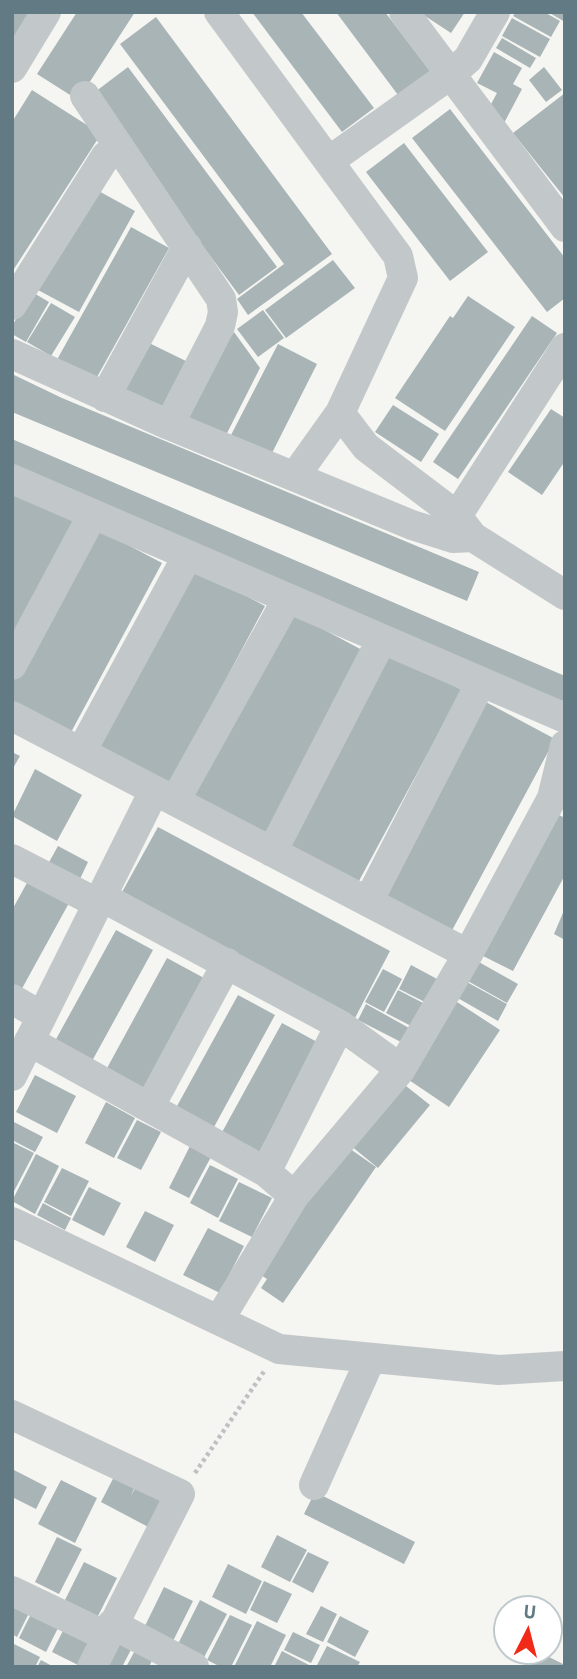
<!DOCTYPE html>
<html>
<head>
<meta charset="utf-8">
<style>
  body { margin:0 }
  #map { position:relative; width:577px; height:1679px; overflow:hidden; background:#f5f5f1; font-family:"Titillium Web",sans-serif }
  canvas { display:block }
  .frame { position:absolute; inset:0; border:14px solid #627a84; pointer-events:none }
  .north { position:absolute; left:493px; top:1595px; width:70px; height:70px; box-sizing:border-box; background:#fff; border:2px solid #c0cace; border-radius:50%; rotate:6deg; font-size:19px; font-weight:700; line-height:28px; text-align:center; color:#627a84 }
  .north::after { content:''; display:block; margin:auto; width:24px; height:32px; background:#f02a16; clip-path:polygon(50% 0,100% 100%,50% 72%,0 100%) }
</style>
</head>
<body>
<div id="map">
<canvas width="577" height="1679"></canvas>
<div class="frame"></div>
<div class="north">U</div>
</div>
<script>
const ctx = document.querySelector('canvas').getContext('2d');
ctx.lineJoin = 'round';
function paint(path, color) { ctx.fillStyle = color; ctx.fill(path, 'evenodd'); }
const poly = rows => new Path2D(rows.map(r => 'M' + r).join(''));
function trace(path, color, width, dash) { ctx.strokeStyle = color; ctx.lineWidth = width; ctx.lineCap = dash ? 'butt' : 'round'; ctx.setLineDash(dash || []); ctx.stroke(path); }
paint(poly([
  [12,12,35,12,12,48],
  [77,12,135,12,78,100,37,74],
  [252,12,301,12,374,108,342,132],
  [336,12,385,12,430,71,398,95],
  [419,12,465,12,451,33],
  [516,12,544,12,560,21,551,37,513,16],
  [548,12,565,12,565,22],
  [156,17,332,254,248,315,237,299,284,264,120,44],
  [512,18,550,39,540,57,502,36],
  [502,38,536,58,530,68,496,48],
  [494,52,522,68,513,84,522,89,504,123,490,106,497,93,477,83],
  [128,67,277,267,239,295,91,95],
  [544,67,562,90,546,102,529,80],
  [32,90,101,134,12,272,12,122],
  [565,93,565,198,513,133],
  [450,109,565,258,565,298,547,312,412,138],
  [404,143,488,252,450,281,366,172],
  [95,189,135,211,79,312,38,290],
  [131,227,169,248,92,386,54,365],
  [333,260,355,288,286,338,265,310],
  [32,292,49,302,26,342,12,334,12,326],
  [468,296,515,327,445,431,395,398,450,316,453,318],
  [51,303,75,317,51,356,27,342],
  [263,310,284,338,258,357,237,329],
  [532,316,557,333,458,479,433,462],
  [234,332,260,368,223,441,181,420,209,365],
  [147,342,190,363,165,412,122,391],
  [278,344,317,364,270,457,230,437],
  [12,374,62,398,479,572,467,601,12,412],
  [393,405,439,434,421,462,375,432],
  [551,409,565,418,565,461,542,495,508,472],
  [12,439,565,676,565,702,12,469],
  [12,488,74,521,12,636],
  [94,527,162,563,69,736,12,707,12,679],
  [192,567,265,606,169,786,95,747],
  [287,610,364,651,258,848,181,808],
  [389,652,462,690,353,892,281,854],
  [484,701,555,739,449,936,378,899],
  [12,752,20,756,12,770],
  [35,769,82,795,57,841,12,816],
  [555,813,565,818,565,875,513,971,479,954],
  [158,827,390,951,355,1018,121,894],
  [58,846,88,862,79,881,48,864],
  [28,881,69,903,19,994,12,990,12,910],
  [565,908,565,940,554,934],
  [116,930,153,950,86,1072,49,1052],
  [167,958,204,978,137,1101,100,1081],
  [477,961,518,984,507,1003,466,980],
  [411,965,439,980,427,1003,399,989],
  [383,969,402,979,384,1012,365,1002],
  [465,981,507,1004,498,1021,456,997],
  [398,990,427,1005,415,1028,386,1013],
  [238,995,275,1015,208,1138,171,1117],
  [457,1002,500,1030,449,1107,406,1078],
  [366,1004,409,1028,401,1042,358,1020],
  [282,1023,319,1043,252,1165,215,1145],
  [35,1075,76,1096,57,1133,16,1112],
  [401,1082,430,1105,378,1168,350,1145],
  [106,1102,135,1118,114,1158,85,1143],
  [137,1120,161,1132,141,1170,117,1158],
  [12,1121,43,1137,35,1152,12,1140],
  [12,1142,34,1153,12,1195],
  [191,1144,212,1155,189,1198,169,1188],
  [346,1146,376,1167,283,1303,261,1288,267,1279,258,1273],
  [36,1154,59,1166,35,1214,12,1201],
  [210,1165,238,1179,218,1218,190,1203],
  [62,1168,89,1181,71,1216,44,1202],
  [239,1182,272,1198,252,1237,219,1221],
  [89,1187,121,1203,104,1236,72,1220],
  [43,1203,71,1218,65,1230,37,1215],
  [145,1211,174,1225,155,1262,126,1247],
  [208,1228,244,1246,220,1293,183,1275],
  [12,1469,47,1487,36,1509,12,1497],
  [117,1471,137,1481,131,1496,138,1482,170,1497,154,1530,101,1502],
  [61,1480,97,1498,75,1543,38,1524],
  [315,1492,415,1542,404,1564,304,1514],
  [277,1535,307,1550,290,1582,261,1567],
  [57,1537,82,1549,59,1594,35,1582],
  [308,1552,329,1562,313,1593,292,1582],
  [84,1562,117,1578,98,1616,65,1600],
  [228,1564,262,1581,246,1614,212,1597],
  [264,1581,292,1594,277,1623,250,1610],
  [164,1587,193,1601,171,1645,143,1630],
  [12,1597,32,1607,17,1637,12,1634],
  [200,1600,227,1614,202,1661,176,1648],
  [321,1606,337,1614,323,1642,306,1634],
  [34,1608,61,1622,46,1652,19,1638],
  [230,1615,252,1625,231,1667,221,1667,207,1660],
  [340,1616,369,1631,355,1657,327,1642],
  [257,1621,286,1635,270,1667,234,1667],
  [66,1625,91,1638,78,1665,52,1652],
  [293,1632,320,1645,311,1663,284,1650],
  [115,1633,135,1642,122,1667,105,1667],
  [14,1644,40,1657,35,1667,12,1667],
  [138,1645,155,1654,149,1667,126,1667],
  [327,1646,360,1662,357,1667,316,1667],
  [282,1651,309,1665,308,1667,274,1667],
  [537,1651,565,1665,565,1667,529,1667],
  [41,1660,54,1667,37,1667]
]), '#a8b4b6');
trace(poly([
  [195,1473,265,1370]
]), '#bec0c2', 4.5, [3.5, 3.5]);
trace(poly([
  [219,12,398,256,403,278,340,413,295,476],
  [404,12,565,227],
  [12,68,46,12],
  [85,96,221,299,223,312,220,326,169,425],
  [329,161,451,74,468,59,495,12],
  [12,305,106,156,120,148],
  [12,354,169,425,412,525,453,538,473,537],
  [105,397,187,247],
  [340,413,366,447,457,516,473,537,565,595],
  [12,479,565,718],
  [457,516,565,348],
  [12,665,93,514],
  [12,716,468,954],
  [81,752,188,555],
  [175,801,288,598],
  [272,852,382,639],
  [12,859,99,904],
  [102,897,340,1025,401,1069],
  [368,902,481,682],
  [12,999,41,1016],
  [29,1041,266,1172,294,1196],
  [12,1076,154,791],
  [150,1106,227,963],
  [266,1172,340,1025],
  [12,1222,279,1349,499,1370,565,1366],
  [219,1320,294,1196,401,1069,468,954,552,798,565,745],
  [12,1415,180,1494,92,1667],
  [314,1485,370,1360],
  [12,1591,106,1636],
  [112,1624,194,1667]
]), '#c2c7c9', 30);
</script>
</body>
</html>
